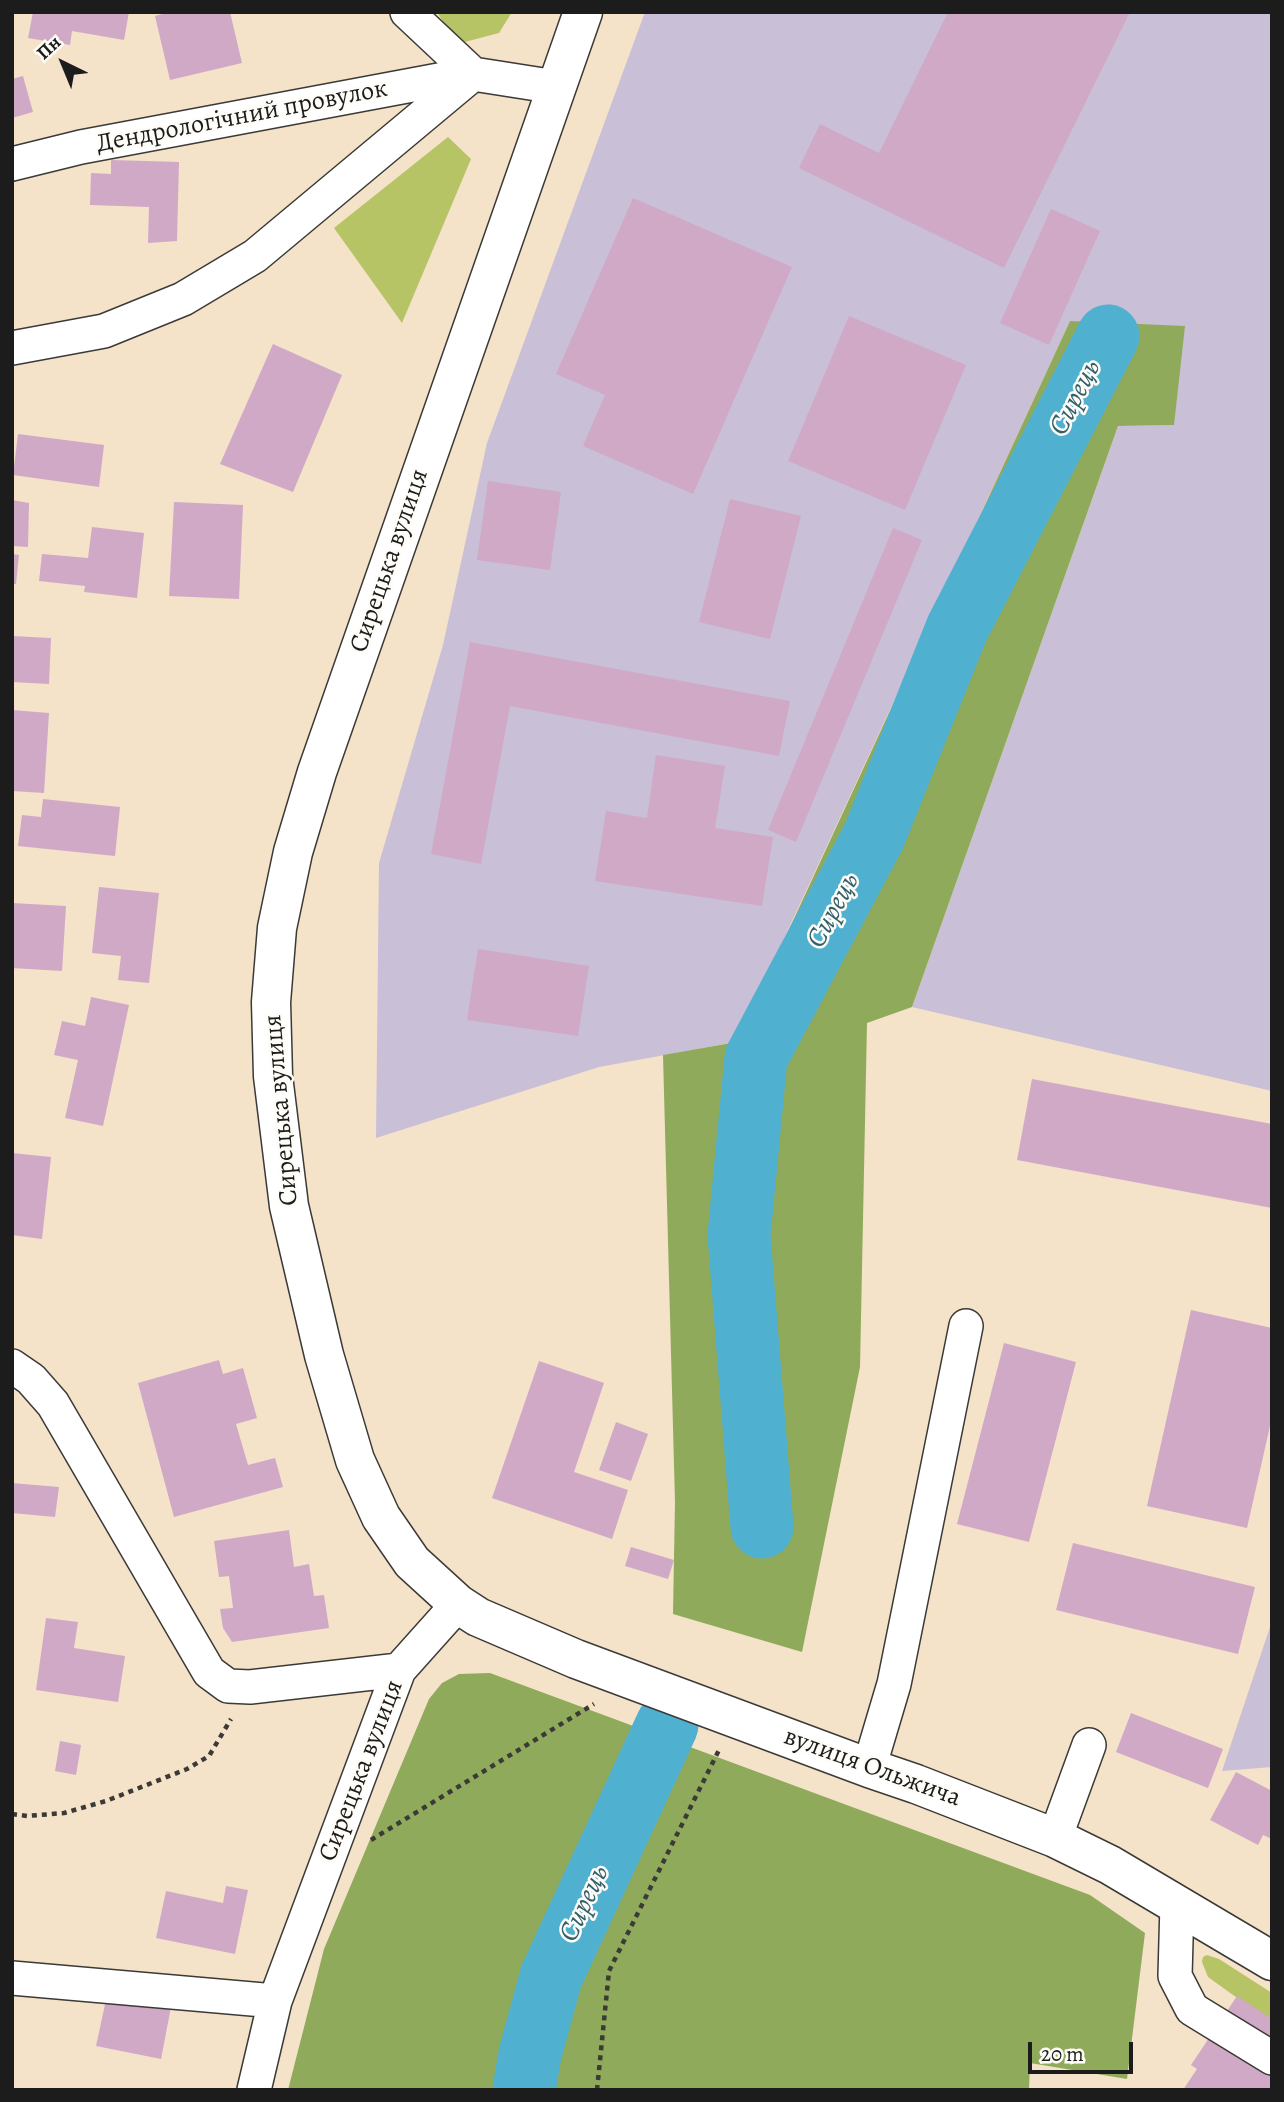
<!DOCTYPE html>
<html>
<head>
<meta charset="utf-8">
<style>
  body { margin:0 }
  #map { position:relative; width:1284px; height:2102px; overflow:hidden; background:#f4e2c9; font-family:Alegreya,serif }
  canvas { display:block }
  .frame { position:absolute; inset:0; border:14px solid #1c1c1c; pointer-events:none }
  .north { position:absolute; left:28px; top:28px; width:70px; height:70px; -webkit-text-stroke:5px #fdfcf7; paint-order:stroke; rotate:317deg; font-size:19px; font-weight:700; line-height:28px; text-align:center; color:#1c1c1c }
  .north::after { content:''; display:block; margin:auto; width:24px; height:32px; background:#1c1c1c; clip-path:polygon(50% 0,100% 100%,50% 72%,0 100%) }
  .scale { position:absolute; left:1028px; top:2042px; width:105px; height:32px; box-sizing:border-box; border:4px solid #1c1c1c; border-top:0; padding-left:9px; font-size:21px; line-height:24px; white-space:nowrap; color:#1c1c1c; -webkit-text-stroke:5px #fdfcf7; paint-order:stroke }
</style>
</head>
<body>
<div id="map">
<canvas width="1284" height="2102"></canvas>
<div class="frame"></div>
<div class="north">Пн</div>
<div class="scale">20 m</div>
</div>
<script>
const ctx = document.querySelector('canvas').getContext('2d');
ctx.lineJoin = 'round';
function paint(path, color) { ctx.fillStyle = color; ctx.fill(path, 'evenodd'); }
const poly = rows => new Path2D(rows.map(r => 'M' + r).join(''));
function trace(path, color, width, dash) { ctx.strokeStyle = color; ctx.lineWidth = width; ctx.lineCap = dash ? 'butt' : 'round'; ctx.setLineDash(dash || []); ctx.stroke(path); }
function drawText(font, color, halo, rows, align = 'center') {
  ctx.font = font + ' Alegreya,serif'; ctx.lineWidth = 5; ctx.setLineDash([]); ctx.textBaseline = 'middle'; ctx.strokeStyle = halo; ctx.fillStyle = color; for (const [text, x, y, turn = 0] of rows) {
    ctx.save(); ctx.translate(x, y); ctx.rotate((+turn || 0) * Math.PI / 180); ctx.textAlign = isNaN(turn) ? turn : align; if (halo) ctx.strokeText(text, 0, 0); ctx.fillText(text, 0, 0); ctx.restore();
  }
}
paint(poly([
  [645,12,1272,12,1272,1091,912,1007,1118,426,1174,425,1070,321,736,1042,599,1067,376,1138,379,863,443,645,487,443],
  [1272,1621,1272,1767,1222,1771]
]), '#c9bfd7');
paint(poly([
  [437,12,512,12,499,33,457,44],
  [448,137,471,159,402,323,334,228],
  [1207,1955,1219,1959,1272,1993,1272,2023,1208,1977,1202,1962,1203,1957]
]), '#b6c466');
paint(poly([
  [1070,321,1185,326,1174,425,1118,426,912,1007,867,1023,860,1367,802,1652,673,1614,675,1502,663,1055,737,1042],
  [490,1673,1090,1895,1145,1933,1127,2079,1030,2063,1029,2090,288,2090,324,1949,429,1699,442,1683,459,1674]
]), '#90aa5b');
trace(poly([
  [762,1527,739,1235,756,1058,874,836,957,629,1108,336],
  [524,2090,530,2054,551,1977,667,1725]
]), '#50b0cf', 63);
paint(poly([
  [33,12,129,12,124,40,72,31,70,45,28,38],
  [170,12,230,12,242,63,170,80,155,16],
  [948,12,1130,12,1004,268,799,168,820,124,879,153],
  [23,76,33,112,12,118,12,79],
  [111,160,179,162,177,241,148,243,149,207,90,205,91,173,111,174],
  [633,198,792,267,693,494,583,446,605,395,556,374],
  [1051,209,1100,231,1049,345,1000,323],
  [849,316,966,365,905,510,788,461],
  [273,344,342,375,293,492,220,464],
  [18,434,104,445,99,487,13,475],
  [488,481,561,492,550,570,477,560],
  [730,499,801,516,770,639,699,622],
  [12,500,29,503,28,547,12,546],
  [174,502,243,505,239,599,169,596],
  [92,527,144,533,137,598,84,592,85,586,39,581,42,554,88,558],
  [893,528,922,540,796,842,768,830],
  [12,554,19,555,16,584,12,584],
  [12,636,51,638,49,684,12,682],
  [470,642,790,701,779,756,510,706,481,864,431,854],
  [12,710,49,713,44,793,12,791],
  [656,755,725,766,715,828,773,837,762,906,595,881,606,811,647,818],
  [43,799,120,807,115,856,18,846,22,815,41,817],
  [99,887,159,893,149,983,118,980,121,956,92,953],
  [12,903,66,906,62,971,12,968],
  [478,949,589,966,578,1036,467,1020],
  [91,997,129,1005,103,1126,65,1118,78,1060,54,1055,62,1021,85,1026],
  [1032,1079,1272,1124,1272,1208,1017,1160],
  [12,1153,51,1157,42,1239,12,1235],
  [1191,1310,1272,1328,1272,1417,1247,1528,1147,1506],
  [1004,1343,1076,1362,1029,1542,957,1524],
  [219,1360,223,1374,243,1368,257,1418,236,1424,248,1465,275,1458,283,1487,174,1517,138,1383],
  [539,1361,604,1383,574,1472,628,1490,612,1539,492,1498],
  [616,1422,648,1434,631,1481,599,1470],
  [12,1483,59,1487,55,1517,12,1513],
  [289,1530,294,1567,309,1564,314,1596,324,1595,329,1628,232,1642,223,1628,220,1609,233,1608,229,1576,219,1577,214,1541],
  [1073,1543,1255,1587,1238,1654,1056,1610],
  [631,1547,674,1560,668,1579,625,1566],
  [46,1618,78,1622,74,1648,125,1656,118,1702,36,1690],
  [1131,1713,1223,1749,1208,1788,1116,1752],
  [60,1741,81,1745,76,1775,55,1771],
  [1236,1772,1272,1791,1272,1839,1263,1835,1258,1845,1210,1820],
  [226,1886,248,1890,235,1954,156,1938,166,1891,223,1903],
  [107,1995,171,2007,161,2059,96,2046],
  [1237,1996,1272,2019,1272,2090,1183,2090,1197,2069,1191,2065]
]), '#d0a9c7');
const minor = poly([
  [407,12,473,74],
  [12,164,81,147,471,74],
  [12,348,104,331,183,299,255,256,473,74,556,87],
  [12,1366,31,1379,53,1404,209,1672,228,1686,250,1687,399,1670],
  [869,1768,894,1684,966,1326],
  [1055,1838,1089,1745],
  [1177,1904,1175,1976,1192,2009,1272,2058],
  [12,1978,275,2001],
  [254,2090,275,2001,399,1670,458,1604]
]);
const major = poly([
  [583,12,317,772,293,852,277,928,271,1002,273,1076,289,1206,324,1355,355,1460,381,1517,412,1562,458,1604,478,1617,576,1659,869,1768,916,1784,1055,1838,1110,1865,1272,1961]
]);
trace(minor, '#3c3a36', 36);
trace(major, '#3c3a36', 41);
trace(poly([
  [12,1814,27,1816,64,1813,106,1801,187,1769,209,1756,231,1719],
  [371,1840,594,1704],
  [597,2090,609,1971,719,1750]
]), '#3c3a36', 4.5, [5, 5]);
trace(minor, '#fff', 33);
trace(major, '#fff', 38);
drawText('26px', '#1c1c1c', '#fdfcf7', [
  ["Дендрологічний провулок",242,117,-11],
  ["Сирецька вулиця",390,561,-71],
  ["Сирецька вулиця",282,1110,-95],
  ["вулиця Ольжича",872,1768,20],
  ["Сирецька вулиця",362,1771,-69]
]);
drawText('italic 28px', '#335f6d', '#fdfcf7', [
  ["Сирець",1076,398,-63],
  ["Сирець",834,911,-62],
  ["Сирець",585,1904,-65]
]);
</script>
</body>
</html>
